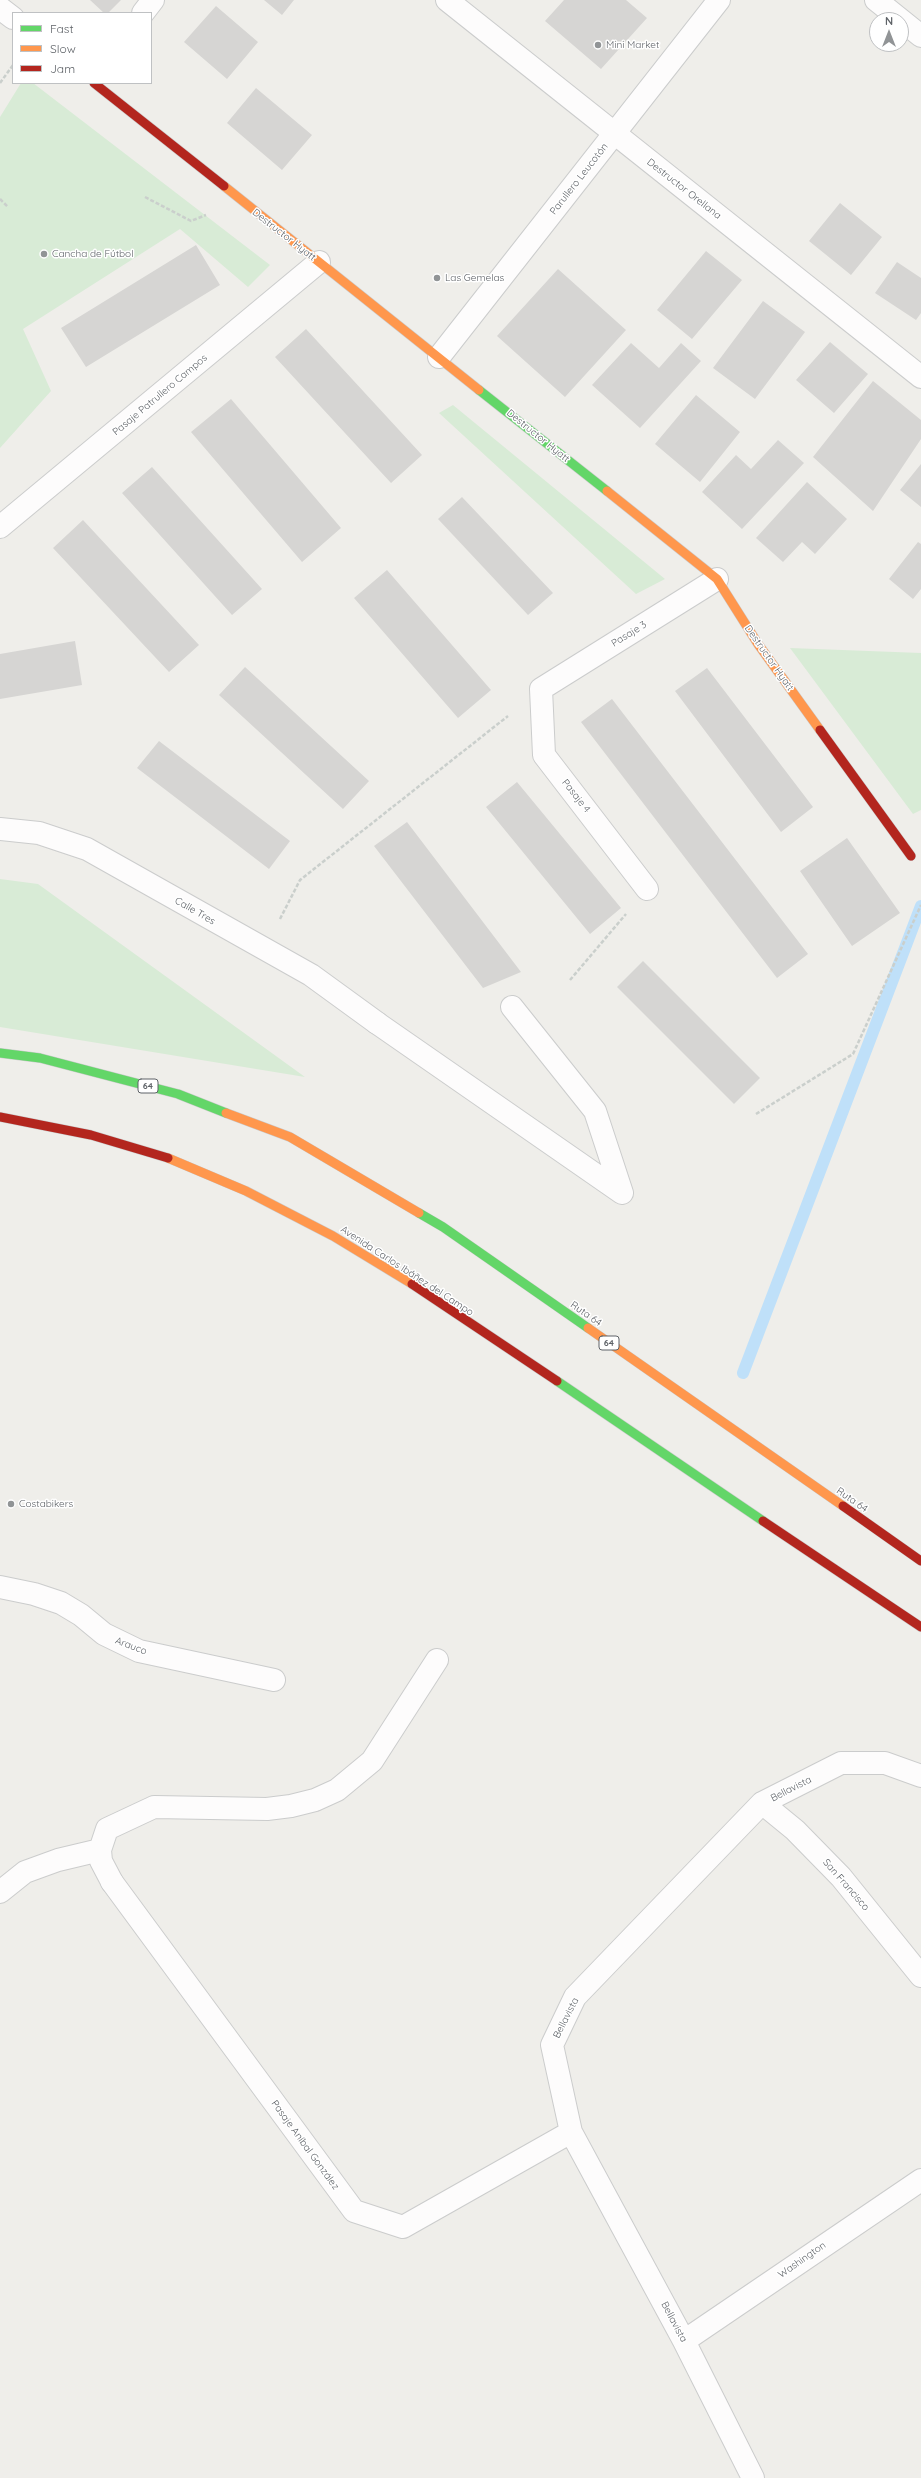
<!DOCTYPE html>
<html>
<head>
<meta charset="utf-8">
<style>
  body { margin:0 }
  #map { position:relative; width:921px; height:2478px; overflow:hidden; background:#efeeea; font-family:Quicksand,sans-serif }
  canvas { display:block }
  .legend { position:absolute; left:12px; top:12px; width:140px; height:72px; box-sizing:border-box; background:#fff; border:1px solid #bfc1c3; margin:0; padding:5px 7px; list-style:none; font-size:12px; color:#5f6368 }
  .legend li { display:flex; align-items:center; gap:8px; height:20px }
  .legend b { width:20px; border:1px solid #bfc1c3 }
  .north { position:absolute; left:869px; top:12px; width:40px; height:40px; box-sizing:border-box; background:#fff; border:1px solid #bfc1c3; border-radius:50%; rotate:0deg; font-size:11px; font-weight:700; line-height:16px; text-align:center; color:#5f6368 }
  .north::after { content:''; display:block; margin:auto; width:14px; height:18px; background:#919496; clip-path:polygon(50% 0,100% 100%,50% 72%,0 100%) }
</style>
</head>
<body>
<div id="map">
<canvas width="921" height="2478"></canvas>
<ul class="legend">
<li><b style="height:5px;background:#63d668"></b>Fast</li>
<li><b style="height:5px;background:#ff974d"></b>Slow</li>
<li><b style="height:5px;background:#b3261e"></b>Jam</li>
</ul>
<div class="north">N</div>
</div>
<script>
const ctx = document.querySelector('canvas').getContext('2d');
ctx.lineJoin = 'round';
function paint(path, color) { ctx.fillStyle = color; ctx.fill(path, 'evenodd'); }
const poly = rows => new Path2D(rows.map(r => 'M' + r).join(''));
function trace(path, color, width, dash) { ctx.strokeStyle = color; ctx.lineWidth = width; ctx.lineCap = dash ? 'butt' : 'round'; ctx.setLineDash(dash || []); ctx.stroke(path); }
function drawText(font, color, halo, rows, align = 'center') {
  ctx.font = font + ' Quicksand,sans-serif'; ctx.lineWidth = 3; ctx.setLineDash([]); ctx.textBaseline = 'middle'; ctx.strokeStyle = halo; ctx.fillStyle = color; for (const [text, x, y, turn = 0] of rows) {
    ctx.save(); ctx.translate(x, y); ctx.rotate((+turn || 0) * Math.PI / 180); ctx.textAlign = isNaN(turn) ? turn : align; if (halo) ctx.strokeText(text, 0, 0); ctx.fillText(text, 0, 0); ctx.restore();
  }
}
paint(poly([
  [21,83,33,83,270,265,248,287,180,229,23,329,51,391,0,448,0,117],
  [453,405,665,579,636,594,439,413],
  [790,648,921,653,921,810,913,814],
  [0,879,38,884,305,1077,0,1027]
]), '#d8ebd6');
trace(poly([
  [743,1373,921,906]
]), '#bfe0f9', 12);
paint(poly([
  [90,0,121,0,108,13,104,13],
  [264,0,294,0,282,15],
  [564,0,626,0,647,18,601,69,545,21],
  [216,6,258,42,227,79,184,42],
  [256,88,312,135,282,170,227,123],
  [840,203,882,237,851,275,809,241],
  [196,245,220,285,86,367,61,328],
  [706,251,742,280,692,339,657,310],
  [897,262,921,278,921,313,916,320,875,293],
  [558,269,626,330,565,397,497,336],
  [763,301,805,332,755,399,713,368],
  [306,329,422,455,391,483,275,357],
  [830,342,868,374,834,413,796,380],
  [631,343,659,368,681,343,701,361,640,428,592,385],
  [873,381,921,420,921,439,873,511,813,457],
  [696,395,740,432,700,482,655,444],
  [231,399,341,528,302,562,191,432],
  [778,440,804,463,742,529,702,492,736,455,751,469],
  [921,464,921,507,900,490],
  [152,467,262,589,232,615,122,493],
  [807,482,847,519,815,554,802,542,783,562,756,538],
  [462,497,553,593,528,615,438,519],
  [83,520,199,645,169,672,53,548],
  [918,542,921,544,921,589,913,599,889,579],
  [387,570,491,690,458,718,354,598],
  [75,641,82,685,0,699,0,654],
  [245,667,369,781,343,809,219,695],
  [707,668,813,807,781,832,675,691],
  [612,699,808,954,777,978,581,722],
  [159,741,290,841,269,869,137,768],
  [517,782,621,908,590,934,486,807],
  [407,822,521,972,483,988,374,846],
  [847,838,900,913,852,946,800,871],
  [643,961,760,1078,734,1104,617,987]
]), '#d6d5d3');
const lane = poly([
  [377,1023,622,1193,595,1111,512,1007],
  [112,1882,101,1861,100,1850,107,1829,154,1807,267,1809,291,1806,315,1800,337,1790,372,1761,437,1660],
  [0,1892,25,1872,58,1860,100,1850]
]);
const street = poly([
  [447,0,921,377],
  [876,0,921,36],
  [0,8,13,18],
  [143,13,153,0],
  [439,357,719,0],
  [0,527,319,262],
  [0,829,39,833,87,849,311,975,377,1023],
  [647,889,544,755,541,689,717,579],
  [0,1587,34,1594,61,1603,81,1615,104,1634,139,1651,274,1680],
  [762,1803,795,1830,841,1877,921,1976],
  [112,1882,354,2211,403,2227,571,2132],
  [684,2341,921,2180],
  [753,2478,684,2341,571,2132,552,2045,575,1997,762,1803,841,1763,885,1763,921,1776]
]);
const fast = poly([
  [479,390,607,491],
  [0,1053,40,1058,178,1094,226,1113],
  [419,1213,443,1227,588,1328],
  [557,1381,763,1521]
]);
const slow = poly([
  [224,186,479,390],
  [607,491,717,579,758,644,820,730],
  [226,1113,290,1137,419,1213],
  [168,1158,246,1191,333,1236,412,1284],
  [588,1328,843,1506]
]);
const jam = poly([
  [94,83,224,186],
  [820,730,911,856],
  [0,1117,91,1135,168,1158],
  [412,1284,557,1381],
  [843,1506,921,1561],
  [763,1521,921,1627]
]);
trace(lane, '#cbcccc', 24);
trace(street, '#cbcccc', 24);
trace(fast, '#cacacb', 10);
trace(slow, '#cacacb', 10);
trace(jam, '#cacacb', 10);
trace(poly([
  [0,83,13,65],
  [145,197,191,221,206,215],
  [0,199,8,207],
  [280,919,300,880,508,716],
  [570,980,626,914],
  [756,1114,853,1054,921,905]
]), '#cacfcc', 2.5, [4, 2]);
trace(lane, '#fdfcfc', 22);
trace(street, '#fdfcfc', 22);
trace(fast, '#63d668', 9);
trace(slow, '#ff974d', 9);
trace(jam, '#b3261e', 9);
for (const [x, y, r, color] of [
  [598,45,4,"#919496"],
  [44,254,4,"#919496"],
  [437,278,4,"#919496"],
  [11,1504,4,"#919496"]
]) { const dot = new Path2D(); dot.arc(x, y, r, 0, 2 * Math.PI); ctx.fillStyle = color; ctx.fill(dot); trace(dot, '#fff', 1.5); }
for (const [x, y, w] of [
  [148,1086,20],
  [609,1343,20]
]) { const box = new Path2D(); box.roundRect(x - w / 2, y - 7, w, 14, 3); ctx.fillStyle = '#fff'; ctx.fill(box); trace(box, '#5f6368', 1); }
drawText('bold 9px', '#5f6368', null, [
  ["64",148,1086],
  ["64",609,1343]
]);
drawText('10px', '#5f6368', '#fff', [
  ["Mini Market",606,45],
  ["Cancha de Fútbol",52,254],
  ["Las Gemelas",445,278],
  ["Costabikers",19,1504]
], 'left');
drawText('10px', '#5f6368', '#fff', [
  ["Parullero Leucotón",579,179,-52],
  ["Destructor Orellana",684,189,38],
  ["Destructor Hyatt",284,235,38],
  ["Pasaje Patrullero Campos",160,395,-40],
  ["Destructor Hyatt",538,436,39],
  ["Pasaje 3",629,634,-32],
  ["Destructor Hyatt",769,658,55],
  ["Pasaje 4",576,796,52],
  ["Calle Tres",195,911,30],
  ["Avenida Carlos Ibáñez del Campo",407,1271,33],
  ["Ruta 64",586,1314,35],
  ["Ruta 64",852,1500,35],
  ["Arauco",131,1646,21],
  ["Bellavista",791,1789,-27],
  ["San Francisco",846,1885,49],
  ["Bellavista",566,2018,-63],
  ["Pasaje Aníbal González",305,2145,54],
  ["Washington",802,2260,-35],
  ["Bellavista",674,2322,62]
]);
</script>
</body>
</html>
